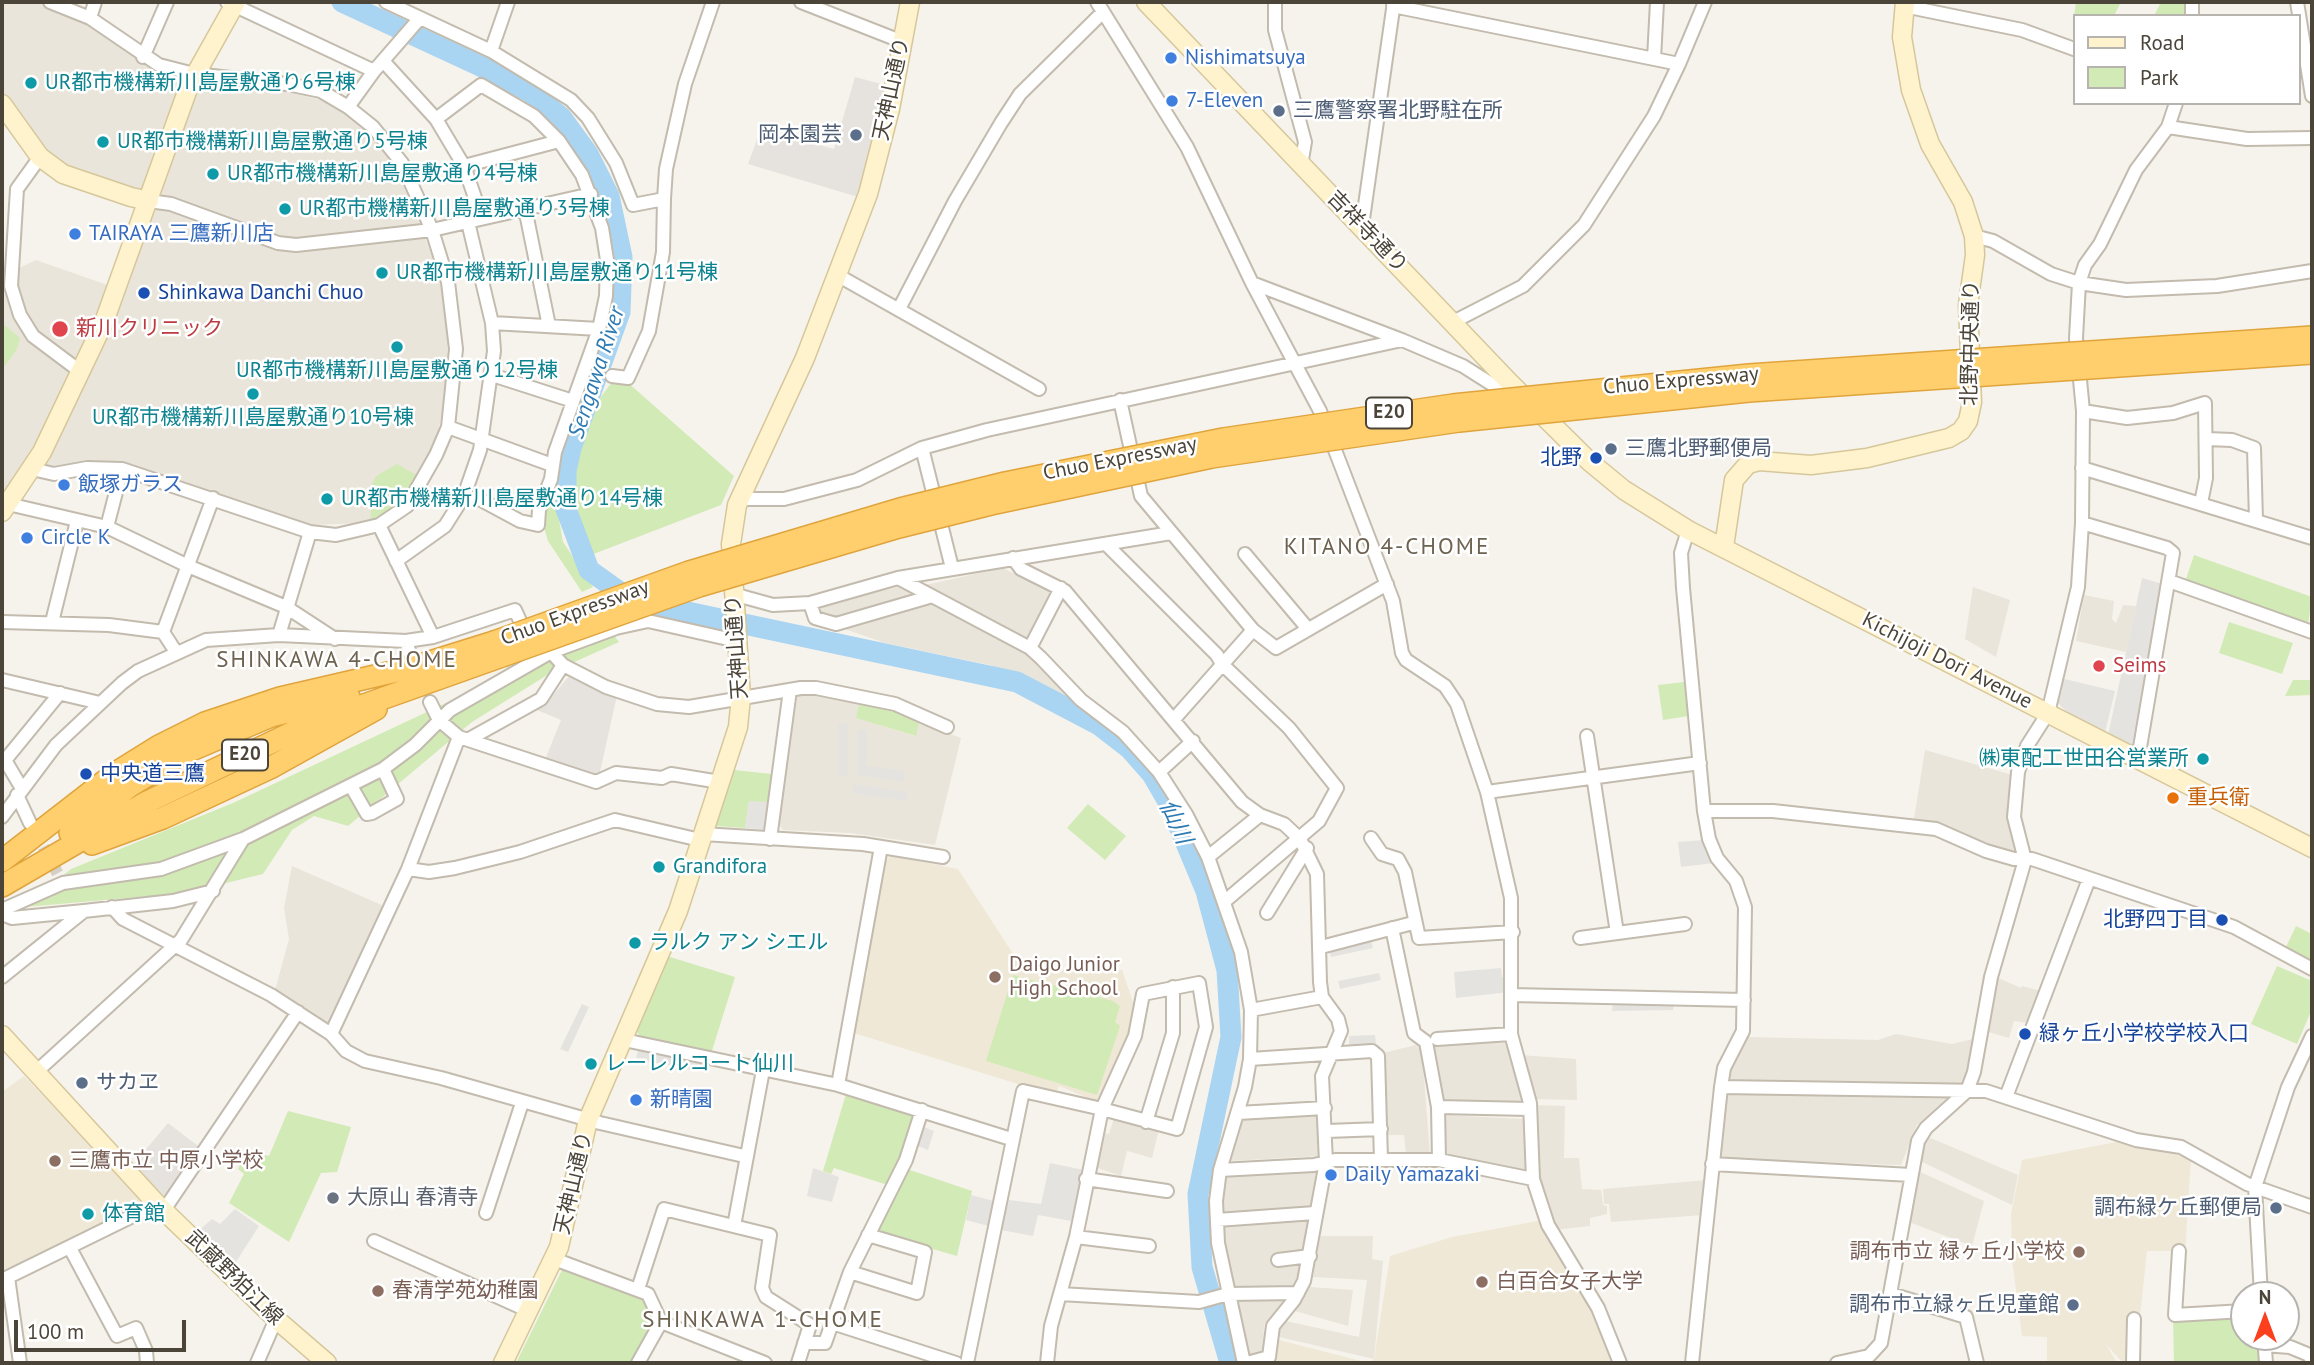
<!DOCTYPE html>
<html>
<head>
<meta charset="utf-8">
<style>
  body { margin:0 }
  #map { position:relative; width:2314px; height:1365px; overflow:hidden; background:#f6f3ec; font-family:"PT Sans",sans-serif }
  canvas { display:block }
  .frame { position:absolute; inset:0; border:4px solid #4b4439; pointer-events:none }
  .legend { position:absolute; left:2073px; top:14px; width:228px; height:91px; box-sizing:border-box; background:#fff; border:2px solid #b7b4b0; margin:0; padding:9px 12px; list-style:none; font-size:21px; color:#4b4439 }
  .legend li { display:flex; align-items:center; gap:14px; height:35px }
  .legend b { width:35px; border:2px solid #b7b4b0 }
  .north { position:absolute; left:2230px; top:1281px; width:70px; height:70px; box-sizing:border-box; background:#fff; border:2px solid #b7b4b0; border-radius:50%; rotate:0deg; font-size:19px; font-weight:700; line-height:28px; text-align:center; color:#4b4439 }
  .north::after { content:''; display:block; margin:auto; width:24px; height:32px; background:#fc3f1d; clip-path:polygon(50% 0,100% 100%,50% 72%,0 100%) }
  .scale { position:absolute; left:14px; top:1320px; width:172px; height:32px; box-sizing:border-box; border:4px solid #4b4439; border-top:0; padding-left:9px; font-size:21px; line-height:24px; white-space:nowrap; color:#4b4439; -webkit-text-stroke:5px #fff; paint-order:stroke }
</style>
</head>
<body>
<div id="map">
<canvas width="2314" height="1365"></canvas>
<div class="frame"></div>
<ul class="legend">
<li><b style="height:9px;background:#fff3cd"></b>Road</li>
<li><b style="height:19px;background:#d2eab5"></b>Park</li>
</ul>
<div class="north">N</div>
<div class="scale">100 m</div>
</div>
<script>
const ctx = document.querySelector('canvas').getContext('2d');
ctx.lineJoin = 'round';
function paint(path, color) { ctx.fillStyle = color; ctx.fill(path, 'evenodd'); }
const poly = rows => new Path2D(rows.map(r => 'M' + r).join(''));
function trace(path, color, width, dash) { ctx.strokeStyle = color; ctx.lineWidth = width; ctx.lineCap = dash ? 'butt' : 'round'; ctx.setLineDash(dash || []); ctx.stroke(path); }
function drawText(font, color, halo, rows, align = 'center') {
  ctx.font = font + ' "PT Sans","Noto Sans JP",sans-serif'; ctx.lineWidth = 5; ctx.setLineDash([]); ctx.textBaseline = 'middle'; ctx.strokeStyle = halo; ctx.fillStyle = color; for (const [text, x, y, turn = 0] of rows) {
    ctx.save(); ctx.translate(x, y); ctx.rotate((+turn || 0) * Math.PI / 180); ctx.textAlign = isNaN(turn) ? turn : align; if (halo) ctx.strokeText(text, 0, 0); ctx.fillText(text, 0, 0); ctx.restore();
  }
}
paint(poly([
  [2,2,38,2,86,24,141,60,198,82,273,89,340,104,384,149,413,205,438,273,448,316,447,389,434,451,394,510,371,523,308,525,251,508,163,475,112,462,45,469,2,498,2,271,13,271,36,260,119,289,149,213,63,171,2,100],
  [1002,568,1057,592,1030,644,916,587],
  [898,587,917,595,833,617,825,617,815,607],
  [1973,587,2010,600,1996,657,1965,639],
  [2084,595,2114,601,2112,619,2116,623,2123,605,2136,606,2126,652,2076,641],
  [927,601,1040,662,1073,703,990,665,885,643,839,627],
  [802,694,859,704,857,718,915,736,919,722,961,738,935,845,850,833,783,830,779,824,797,698],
  [1925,750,2016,776,2010,793,2014,852,1977,843,1914,819],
  [292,866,384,906,331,1028,274,994,289,939,284,908],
  [1996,977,2021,988,2022,986,2045,992,2028,1023,2014,1021,2009,1038,1985,1031],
  [1896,1034,1952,1044,1977,1038,1964,1085,1723,1081,1746,1037,1878,1040],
  [1508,1043,1525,1104,1441,1103,1433,1044],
  [1416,1045,1422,1051,1430,1155,1406,1154,1404,1135,1386,1135,1380,1057,1383,1053],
  [1520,1055,1576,1059,1577,1100,1531,1099],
  [1724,1092,1952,1094,1917,1125,1901,1165,1721,1159],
  [1534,1105,1565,1106,1564,1158,1579,1158,1582,1189,1601,1190,1603,1205,1607,1206,1607,1214,1590,1218,1590,1226,1555,1230,1535,1177],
  [1318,1115,1320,1156,1228,1161,1241,1119],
  [1445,1115,1525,1119,1528,1175,1444,1156],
  [1114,1118,1159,1129,1152,1158,1127,1151,1121,1176,1092,1166,1102,1133,1109,1134],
  [1926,1136,2018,1175,2012,1205,1916,1159],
  [1317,1169,1319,1173,1311,1206,1224,1216,1220,1199,1224,1174],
  [1916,1170,1984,1201,1972,1246,1906,1221],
  [1707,1180,1703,1215,1611,1222,1609,1204,1604,1204,1603,1189],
  [1308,1217,1306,1250,1293,1288,1233,1289,1221,1226,1224,1223],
  [1320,1236,1373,1236,1372,1259,1383,1261,1374,1359,1275,1336,1286,1321,1359,1337,1367,1280,1313,1277],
  [1310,1287,1353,1290,1348,1326,1295,1311],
  [1286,1298,1264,1325,1263,1353,1244,1355,1235,1299]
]), '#eae5da');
paint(poly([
  [855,77,885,85,858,197,748,164,761,129,834,149],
  [571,674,617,695,600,772,588,774,545,760,561,720,537,710,536,707,548,701],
  [168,1123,202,1149,166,1198,133,1165]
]), '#e6e2dd');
paint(poly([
  [892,856,958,869,1019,963,1041,970,1122,970,1135,1008,1129,1036,1098,1102,1059,1086,1056,1093,1021,1085,854,1033,863,983,868,972,865,967,884,861],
  [24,1076,149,1204,2,1271,2,1092],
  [2127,1140,2191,1159,2185,1254,2179,1251,2147,1251,2136,1353,2138,1363,2123,1363,2106,1344,2117,1363,2047,1363,2047,1337,2022,1336,2012,1259,2011,1214,2022,1160],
  [1543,1220,1593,1308,1616,1363,1276,1363,1275,1339,1369,1363,1374,1359,1390,1256,1452,1237]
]), '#efe8d6');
paint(poly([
  [2076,2,2121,2,2114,16,2074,16],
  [2161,2,2189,2,2189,16,2154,16],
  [2,323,20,338,17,349,4,367],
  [618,374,734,476,721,505,591,555,579,518,572,465,594,406],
  [397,464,420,477,395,509,371,520,370,489,376,476],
  [553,486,563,542,593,587,582,592,548,541,543,524,545,497],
  [2194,555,2312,597,2308,625,2185,582],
  [2229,622,2293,643,2282,674,2219,653],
  [608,627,619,642,552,672,472,722,348,826,314,816,292,830,263,874,185,893,25,907,71,869,233,803],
  [2293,680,2312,680,2312,695,2285,696],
  [1684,682,1688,716,1663,720,1658,685],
  [859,704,895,712,919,722,916,736,856,718],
  [734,770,772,774,768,802,749,802,745,828,716,826],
  [1088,804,1126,836,1105,860,1067,828],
  [2296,926,2312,934,2312,962,2285,949],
  [670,957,735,977,711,1054,640,1037,636,1030,666,959],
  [2277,966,2312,981,2312,1009,2297,1044,2251,1024],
  [1013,975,1113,1001,1120,1006,1115,1022,1120,1026,1097,1095,986,1061],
  [846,1094,915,1114,891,1186,834,1168,831,1174,823,1171],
  [288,1111,351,1127,337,1172,321,1173,289,1242,229,1203,244,1174,238,1169,248,1150,269,1156],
  [907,1169,972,1191,957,1256,877,1233,876,1229],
  [563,1268,646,1299,655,1322,633,1363,516,1363],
  [2244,1311,2244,1337,2264,1337,2266,1363,2174,1363,2173,1318]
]), '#d2eab5');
paint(poly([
  [2142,578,2163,584,2135,749,2108,735],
  [2060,678,2115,691,2105,733,2076,721,2055,700],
  [838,723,848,723,848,776,838,776],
  [857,730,867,730,867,766,905,771,904,782,857,775],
  [853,784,907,792,906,801,852,793],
  [749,801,768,802,766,830,745,828],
  [1703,840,1714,863,1681,867,1678,842],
  [1371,941,1373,948,1331,957,1329,949],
  [1501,968,1502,977,1510,976,1509,992,1456,998,1454,972],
  [1379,973,1381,980,1340,989,1338,981],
  [1613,1002,1674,1003,1673,1010,1612,1011],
  [582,1004,589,1007,568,1052,560,1049],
  [1375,1035,1376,1044,1349,1045,1349,1036],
  [638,1050,705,1063,703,1072,636,1059],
  [921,1126,934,1131,928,1150,915,1145],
  [1050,1163,1084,1170,1071,1221,1038,1215,1033,1236,1001,1230,1009,1200,1041,1204],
  [813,1168,839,1177,832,1202,807,1196],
  [971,1195,998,1202,992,1227,966,1220],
  [235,1209,259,1226,234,1265,197,1232,212,1219,220,1224]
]), '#e5e3e0');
trace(poly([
  [342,2,491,71,530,92,561,117,588,154,609,196,622,257,620,312,571,448,566,471,566,509,589,570,631,600,1017,682,1099,725,1130,749,1152,774,1170,805,1206,891,1227,970,1231,1037,1198,1194,1202,1267,1230,1363]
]), '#a9d4f2', 21);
trace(poly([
  [35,831,58,874]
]), '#d4d0c8', 12, [12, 6]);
const street = poly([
  [227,2,374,71],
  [386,2,491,51,571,100,588,118,616,163,633,205,664,199,666,169,685,84,713,2],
  [801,2,903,42],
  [1097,2,1187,147,1252,283,1320,411,1393,601,1402,653,1406,660,1445,686,1457,704,1487,792,1511,898,1511,1034,1530,1103,1533,1179,1548,1225,1598,1308,1620,1363],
  [1275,2,1275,30,1305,142,1301,165],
  [2297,2,2312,96],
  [1393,6,1679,64,1654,116,1584,225,1523,286,1453,322],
  [1904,6,2022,30,2074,49],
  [2192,16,2192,2],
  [90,18,95,2],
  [491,51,508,2],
  [143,57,167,2],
  [1654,59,1657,2],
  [384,62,436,119,464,166,482,218],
  [1679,64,1705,2],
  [348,107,374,71,420,18],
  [436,119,481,85,534,116,559,141,582,175,602,228,607,260,606,296,599,329,555,452,551,479,539,510,538,525,520,521,481,500,464,496],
  [2168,127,2247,139,2312,138],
  [40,157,17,189,11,286,20,315,33,336,81,372],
  [464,166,559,141],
  [149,201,171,204,278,243,296,245,432,230,591,194],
  [525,208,549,326],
  [1362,226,1394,2],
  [1974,236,1993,241,2051,274,2079,283,2126,290,2217,286,2312,271],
  [839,276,1039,389],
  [1252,283,1402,340,1463,366,1493,385,1510,383],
  [899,309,955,201,1001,123,1020,94,1103,12],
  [492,323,599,329],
  [492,375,573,401],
  [612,376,628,378,649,331,663,252,664,199],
  [1120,400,1141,496,1253,630,1276,648,1387,584],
  [2083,411,2127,418,2173,413,2205,403,2206,478,2201,503],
  [448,427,552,465],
  [2207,439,2232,440,2254,448,2256,520],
  [922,448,952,568],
  [2082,468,2312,538],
  [32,469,54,474,87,468,122,469,310,532,336,535,379,525,407,506,436,455,448,427,456,349,448,282,432,230,402,163,373,127,348,107,321,91,287,84,194,74,159,65,90,18,50,2],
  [739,496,749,499,784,499,857,480,922,448,987,430,1402,340],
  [8,504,107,527,188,566,286,607,335,639],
  [2082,523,2167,548,2173,553,2138,759],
  [379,525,433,637],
  [107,527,122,469],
  [1688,530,1681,553,1683,588,1704,811,1709,839,1717,858,1736,881,1745,907,1743,1031,1724,1068,1721,1087,1692,1363],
  [1106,544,1217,655,1222,664,1289,728,1337,788,1319,821,1224,902],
  [1245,554,1308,629],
  [1013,558,1021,569,1065,591,1242,802,1260,815,1284,824,1300,839,1317,874,1320,982,1322,997,1338,1019,1341,1031,1322,1076,1326,1162,1304,1281,1294,1300,1273,1326,1269,1357,1247,1363],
  [396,561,445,526,464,496,480,450,494,351,492,323,468,222],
  [898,578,1030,648,1041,658,1081,700,1123,732,1159,772,1186,814,1208,857,1241,952,1251,1010,1250,1059,1245,1087,1220,1170,1216,1201,1218,1243,1244,1363],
  [2169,581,2312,632],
  [733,594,773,605,810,603,898,578,1171,533],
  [810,603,815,618,836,624,929,597],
  [2,622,109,625,163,632],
  [52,622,77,521],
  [279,635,310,532],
  [406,641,412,660],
  [1030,648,1061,588],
  [176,652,163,632,213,498],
  [551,652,563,665,606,687,657,704,689,707,801,688,816,688,895,704,947,727],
  [2,680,100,703],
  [430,702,439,720,459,737,596,782,616,773,662,778,671,774,720,782],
  [1175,718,1253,630],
  [1587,736,1617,933],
  [471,738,541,699,563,665],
  [5,760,21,787],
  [2,764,60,693],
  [1159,772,1193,741],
  [351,786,367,814,372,813,397,799,383,769],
  [1487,792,1700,763],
  [17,795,30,823],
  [1704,811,1773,811,1936,829,1986,851,2014,859,2032,859,2234,927,2312,969],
  [2,817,56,745,122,683,138,671,206,640,279,635,406,641,433,637,515,610,527,636],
  [703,834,863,844,943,857],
  [1371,838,1382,854,1398,859,1405,872,1419,938,1513,932],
  [770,839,790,690],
  [1208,857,1260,815],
  [408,869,429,872,455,868,520,852,615,820,700,840],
  [112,907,123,919,271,995,331,1034,346,1051,365,1061,441,1078,600,1123,744,1156],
  [2,910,63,883,161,869,243,839,383,769,415,745,450,710,551,652,616,628,648,621,737,641],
  [1267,913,1307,848],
  [2,914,12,918,84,911,173,901,213,891],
  [1392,928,1414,1033,1426,1042,1438,1107,1439,1160],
  [1580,938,1685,924],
  [1321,947,1413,923],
  [2,977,84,911],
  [1511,995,1744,1000],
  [1251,1010,1322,997],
  [331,1034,408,869,459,737],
  [1437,1039,1511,1034],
  [624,1040,838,1085,1011,1139],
  [1250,1059,1372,1051,1378,1056,1381,1160],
  [36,1072,181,940,243,839],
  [838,1085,881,847],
  [1721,1087,1986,1091,2136,1140,2181,1147,2247,1184,2312,1207],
  [2006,1097,2089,879],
  [1438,1107,1530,1109],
  [1238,1113,1325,1108],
  [1146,1122,1173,1033,1173,987],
  [1327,1131,1381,1129],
  [1712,1164,1911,1175],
  [1220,1170,1314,1165,1335,1160,1439,1160,1533,1179],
  [1086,1179,1167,1191],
  [164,1210,298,1012],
  [486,1213,522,1103],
  [1217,1220,1315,1213],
  [734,1226,763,1070],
  [1076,1237,1149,1246],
  [374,1241,529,1311],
  [70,1248,117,1336,136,1328,146,1351,147,1363],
  [2179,1251,2175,1315,2244,1311],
  [554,1259,648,1294,661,1322,765,1363],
  [1278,1260,1310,1256],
  [850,1272,917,1293,925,1252,868,1235],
  [8,1277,20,1363],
  [2,1280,157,1204],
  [638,1289,664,1209,770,1235,762,1288,766,1297,810,1325,798,1363],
  [1060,1294,1199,1302,1228,1294,1298,1293],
  [1891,1294,1966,1317,1977,1363],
  [2261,1295,2255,1187,2288,1087,2312,1036],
  [832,1323,956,1363],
  [2264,1337,2266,1363],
  [804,1343,825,1343,850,1272,906,1160,922,1110],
  [2264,1345,2290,1347,2307,1354,2312,1357,2311,1363],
  [257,1363,276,1319],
  [638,1363,661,1322],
  [967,1363,1023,1091,1102,1109,1177,1129,1206,1027,1199,983,1143,994,1135,1036,1102,1109,1076,1237,1051,1326,1047,1363],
  [1837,1363,1869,1356,1881,1343,1918,1141,1926,1128,1967,1091,1974,1072,1991,977,2025,860,2014,817,2018,772,2027,746,2048,713,2078,587,2082,523,2083,411,2076,338,2079,283,2085,265,2100,244,2136,170,2168,127,2176,103],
  [2133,1363,2134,1319]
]);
const secondary = poly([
  [1146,2,1510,383,1590,462,1624,490,1688,530,2312,848],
  [2,104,40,157,63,174,131,197,149,201],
  [2,512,42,452,104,322,189,86,236,2],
  [1724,547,1734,480,1748,464,1759,461,1811,465,1867,458,1949,438,1961,431,1968,421,1972,402,1968,305,1975,255,1974,236,1963,202,1930,144,1911,90,1902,37,1905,2],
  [2,1035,157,1204,276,1319,327,1363],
  [503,1363,559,1247,588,1120,678,911,738,727,741,697,731,544,737,505,805,358,868,194,890,109,910,2]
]);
const highway = poly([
  [70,833,130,786,182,754,271,716,349,697],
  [92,844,163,818,270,768,376,709],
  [2,861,114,774,159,746,205,723,280,698,414,667,494,642],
  [2,886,145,803,308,725,502,656]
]);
trace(street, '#c2bbae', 16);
trace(secondary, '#d6c79b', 21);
trace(highway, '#e0a43c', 24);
trace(street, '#fff', 12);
trace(secondary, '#fff3cd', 18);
trace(highway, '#ffcf6e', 21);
const highwayBridge = poly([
  [494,642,689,572,900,509,1005,483,1223,439,1453,405,1749,375,2312,337],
  [502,656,699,586,899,527,991,504,1212,457,1459,421,1749,391,2312,353]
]);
trace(highwayBridge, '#e0a43c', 24, []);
trace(highwayBridge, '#ffcf6e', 21);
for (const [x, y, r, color] of [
  [1171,58,7,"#3f7fe0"],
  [31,83,7,"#0f9aa8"],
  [1172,101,7,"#3f7fe0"],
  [1279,111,7,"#5c6f8a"],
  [856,135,7,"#5c6f8a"],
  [103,142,7,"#0f9aa8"],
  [213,174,7,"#0f9aa8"],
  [285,209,7,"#0f9aa8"],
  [75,234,7,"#3f7fe0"],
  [382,273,7,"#0f9aa8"],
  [144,293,7,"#1a4fb4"],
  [60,329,9,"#e0444e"],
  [397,347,7,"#0f9aa8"],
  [253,394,7,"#0f9aa8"],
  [1611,449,7,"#5c6f8a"],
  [1596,458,7,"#1a4fb4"],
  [64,485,7,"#3f7fe0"],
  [327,499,7,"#0f9aa8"],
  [27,538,7,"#3f7fe0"],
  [2099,666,7,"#e0444e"],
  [2203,759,7,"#0f9aa8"],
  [86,774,7,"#1a4fb4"],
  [2173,798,7,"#e8710a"],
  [659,867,7,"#0f9aa8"],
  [2222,920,7,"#1a4fb4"],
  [635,943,7,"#0f9aa8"],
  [995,977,7,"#8d6e63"],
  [2025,1034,7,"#1a4fb4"],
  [591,1064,7,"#0f9aa8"],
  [82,1083,7,"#5c6f8a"],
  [636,1100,7,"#3f7fe0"],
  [55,1161,7,"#8d6e63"],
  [1331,1175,7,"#3f7fe0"],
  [333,1198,7,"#6b7280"],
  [2276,1208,7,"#5c6f8a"],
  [88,1214,7,"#0f9aa8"],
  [2079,1252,7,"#8d6e63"],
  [1482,1282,7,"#8d6e63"],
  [378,1291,7,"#8d6e63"],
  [2073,1305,7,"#5c6f8a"]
]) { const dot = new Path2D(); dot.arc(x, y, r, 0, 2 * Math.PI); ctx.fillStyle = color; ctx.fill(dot); trace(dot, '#fff', 2.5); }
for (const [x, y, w] of [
  [1389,413,46],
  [245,755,46]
]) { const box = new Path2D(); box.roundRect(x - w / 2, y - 15.5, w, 31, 5); ctx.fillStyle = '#fff'; ctx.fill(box); trace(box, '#4b4439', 2); }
drawText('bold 19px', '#4b4439', null, [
  ["E20",1389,413],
  ["E20",245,755]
]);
drawText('21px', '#366cbe', '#fff', [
  ["Nishimatsuya",1185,58],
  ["7-Eleven",1186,101],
  ["TAIRAYA 三鷹新川店",89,234],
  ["飯塚ガラス",78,485],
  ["Circle K",41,538],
  ["新晴園",650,1100],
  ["Daily Yamazaki",1345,1175]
], 'left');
drawText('21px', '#0d838f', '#fff', [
  ["UR都市機構新川島屋敷通り6号棟",45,83],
  ["UR都市機構新川島屋敷通り5号棟",117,142],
  ["UR都市機構新川島屋敷通り4号棟",227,174],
  ["UR都市機構新川島屋敷通り3号棟",299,209],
  ["UR都市機構新川島屋敷通り11号棟",396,273],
  ["UR都市機構新川島屋敷通り12号棟",397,371,"center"],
  ["UR都市機構新川島屋敷通り10号棟",253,418,"center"],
  ["UR都市機構新川島屋敷通り14号棟",341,499],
  ["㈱東配工世田谷営業所",2189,759,"right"],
  ["Grandifora",673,867],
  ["ラルク アン シエル",649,943],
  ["レーレルコート仙川",605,1064],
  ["体育館",102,1214]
], 'left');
drawText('21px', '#4b4439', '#fff', [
  ["天神山通り",892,89,-78],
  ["吉祥寺通り",1367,232,46],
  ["北野中央通り",1971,343,-89],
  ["Chuo Expressway",1681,381,-5],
  ["Chuo Expressway",1120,459,-11],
  ["Chuo Expressway",575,613,-20],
  ["天神山通り",737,647,-94],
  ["Kichijoji Dori Avenue",1947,661,27],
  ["天神山通り",574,1183,-77],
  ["武蔵野狛江線",234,1278,44]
]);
drawText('21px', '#4e5e75', '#fff', [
  ["三鷹警察署北野駐在所",1293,111],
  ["岡本園芸",842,135,"right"],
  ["三鷹北野郵便局",1625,449],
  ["サカヱ",96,1083],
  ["調布緑ケ丘郵便局",2262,1208,"right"],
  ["調布市立緑ヶ丘児童館",2059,1305,"right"]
], 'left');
drawText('21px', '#164399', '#fff', [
  ["Shinkawa Danchi Chuo",158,293],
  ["北野",1582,458,"right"],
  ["中央道三鷹",100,774],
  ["北野四丁目",2208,920,"right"],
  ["緑ヶ丘小学校学校入口",2039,1034]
], 'left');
drawText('21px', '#be3a42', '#fff', [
  ["新川クリニック",76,329],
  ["Seims",2113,666]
], 'left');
drawText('21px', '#c56008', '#fff', [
  ["重兵衛",2187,798]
], 'left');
drawText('21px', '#785e54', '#fff', [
  ["Daigo Junior",1009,965],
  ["High School",1009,989],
  ["三鷹市立 中原小学校",69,1161],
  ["調布市立 緑ヶ丘小学校",2065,1252,"right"],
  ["白百合女子大学",1496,1282],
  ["春清学苑幼稚園",392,1291]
], 'left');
drawText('21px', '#5b616d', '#fff', [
  ["大原山 春清寺",347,1198]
], 'left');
drawText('italic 23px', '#2e7ab2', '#fff', [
  ["Sengawa River",597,373,-72],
  ["仙川",1175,822,65]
]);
ctx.letterSpacing = '2px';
drawText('23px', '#6e6250', '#fff', [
  ["KITANO 4-CHOME",1387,547],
  ["SHINKAWA 4-CHOME",337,660],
  ["SHINKAWA 1-CHOME",763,1320]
]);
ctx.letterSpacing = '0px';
</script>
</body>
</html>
